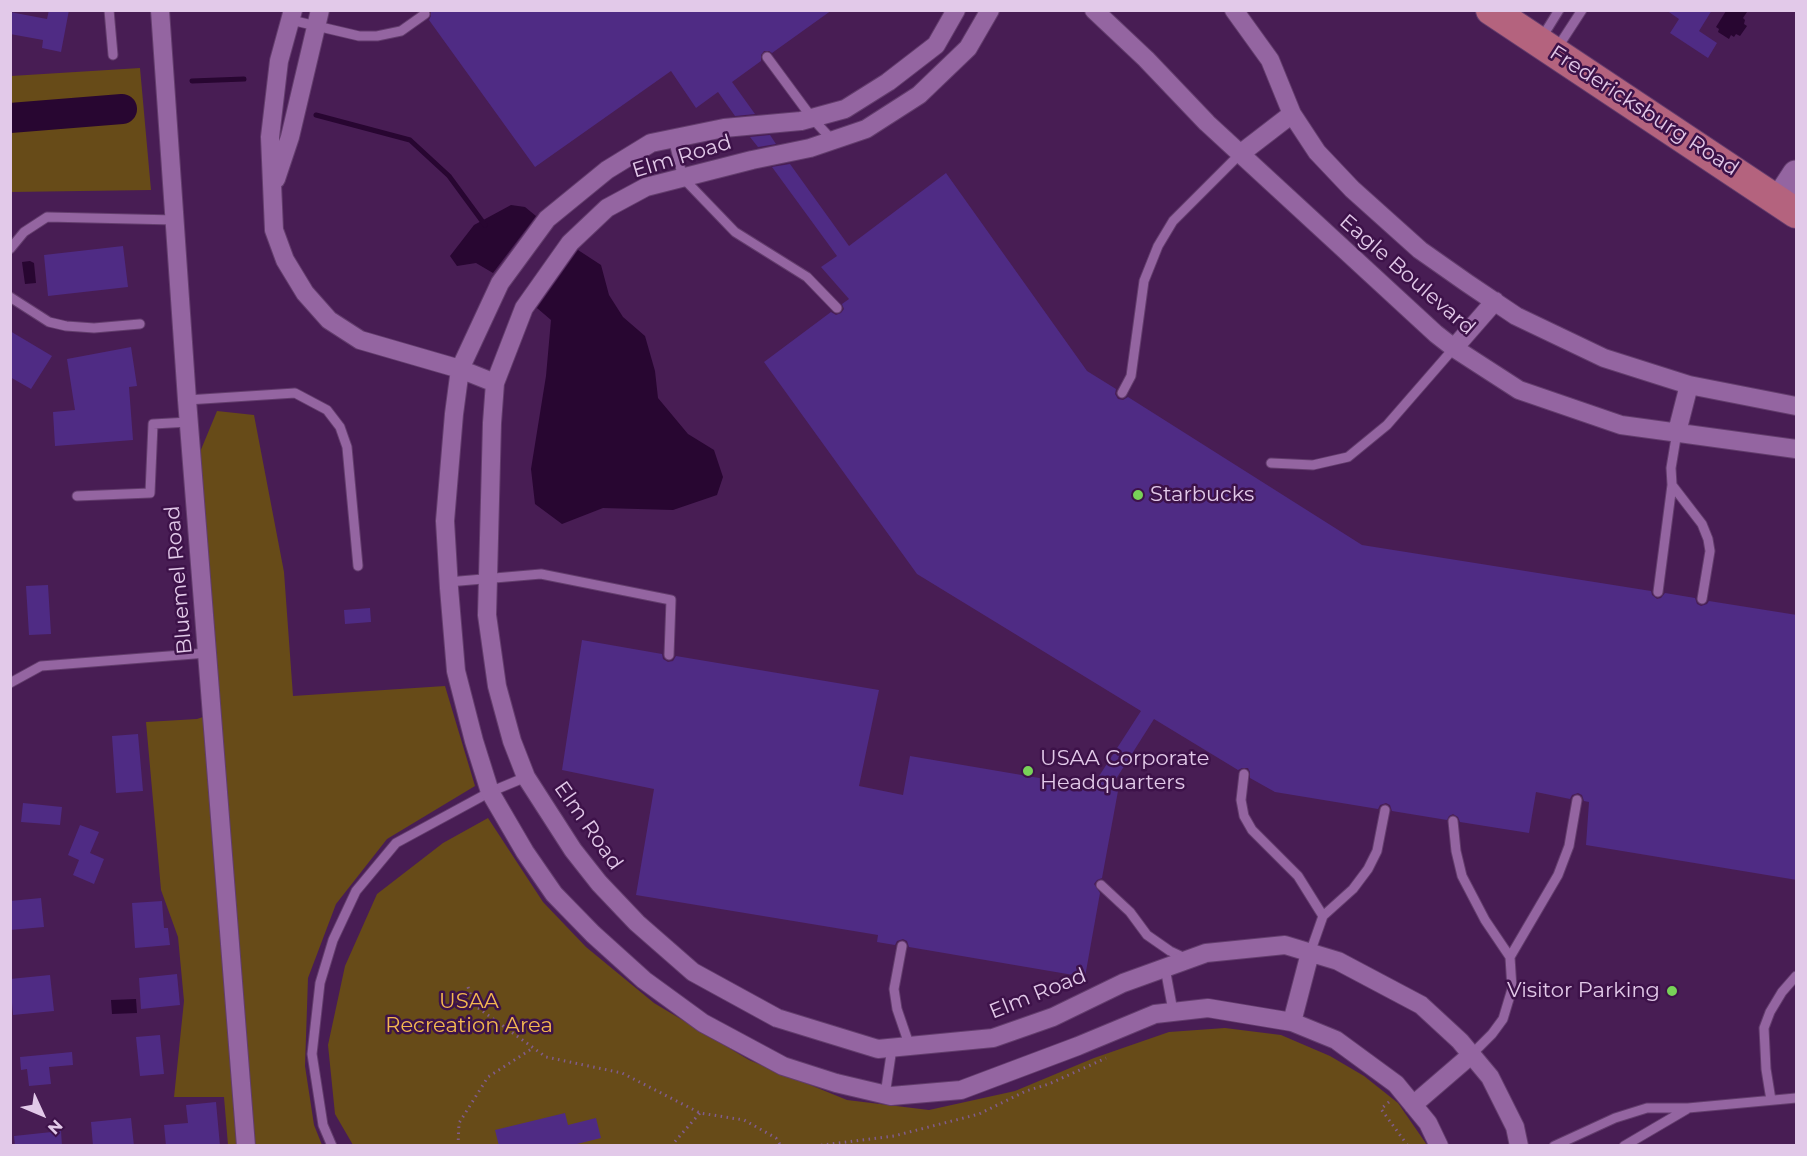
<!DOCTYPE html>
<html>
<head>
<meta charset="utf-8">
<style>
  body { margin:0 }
  #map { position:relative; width:1807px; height:1156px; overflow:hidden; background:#481d54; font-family:Montserrat,sans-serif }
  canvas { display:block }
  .frame { position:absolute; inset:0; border:12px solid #e2c9e9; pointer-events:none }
  .north { position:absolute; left:12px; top:1084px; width:60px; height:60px; -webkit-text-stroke:4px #3d1249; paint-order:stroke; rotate:134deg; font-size:16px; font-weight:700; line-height:24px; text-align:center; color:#e2c9e9 }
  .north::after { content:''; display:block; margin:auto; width:21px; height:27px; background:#e2c9e9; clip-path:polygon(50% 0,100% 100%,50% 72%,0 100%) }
</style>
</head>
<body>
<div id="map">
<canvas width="1807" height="1156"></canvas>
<div class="frame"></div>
<div class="north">N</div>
</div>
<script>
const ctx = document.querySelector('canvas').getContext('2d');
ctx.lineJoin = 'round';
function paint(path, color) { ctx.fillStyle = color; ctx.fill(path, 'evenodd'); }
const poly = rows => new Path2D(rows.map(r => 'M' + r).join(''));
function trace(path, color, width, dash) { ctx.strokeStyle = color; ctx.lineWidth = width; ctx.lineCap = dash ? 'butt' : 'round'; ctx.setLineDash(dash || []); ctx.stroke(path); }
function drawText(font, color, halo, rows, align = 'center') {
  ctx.font = font + ' Montserrat,sans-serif'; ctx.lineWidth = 5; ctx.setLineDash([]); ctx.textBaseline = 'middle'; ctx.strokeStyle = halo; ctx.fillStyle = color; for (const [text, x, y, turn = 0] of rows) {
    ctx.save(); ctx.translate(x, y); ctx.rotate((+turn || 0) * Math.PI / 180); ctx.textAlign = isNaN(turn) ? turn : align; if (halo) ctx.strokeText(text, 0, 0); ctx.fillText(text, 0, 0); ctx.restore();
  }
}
paint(poly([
  [140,68,151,190,11,192,11,76],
  [217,411,254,415,284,572,293,696,445,686,475,786,387,839,336,904,308,978,305,1066,314,1125,322,1145,228,1145,224,1097,174,1097,184,1001,178,937,161,890,146,722,197,719,218,712,200,452],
  [488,818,543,902,586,947,654,1003,749,1060,847,1100,929,1110,1015,1091,1094,1058,1169,1032,1225,1028,1281,1035,1330,1056,1364,1076,1398,1103,1427,1145,353,1145,335,1114,328,1045,345,966,377,894,443,843]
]), '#674b18');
paint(poly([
  [1726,11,1747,12,1743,18,1745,20,1744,24,1747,26,1740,36,1736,34,1734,37,1731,35,1729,39,1718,32,1719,29,1716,27],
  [511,205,525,207,536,216,493,273,476,263,457,266,450,256,474,225],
  [578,250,601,265,609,295,623,317,645,336,655,371,658,398,688,434,714,450,723,477,717,495,673,510,603,508,562,524,535,504,531,469,546,376,551,320,537,308],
  [30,261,34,263,36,283,25,284,22,262],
  [136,999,137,1013,112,1014,111,1000]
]), '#280631');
trace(poly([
  [192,81,244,79],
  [316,115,410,140,449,176,485,225]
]), '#280631', 5);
trace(poly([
  [10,118,122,109]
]), '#280631', 30);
paint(poly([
  [49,10,69,10,61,52,42,48,43,40,10,34,10,12,47,19],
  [431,10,832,10,772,53,769,51,764,51,761,55,761,61,732,82,755,114,735,116,718,92,696,108,671,71,535,167,429,20,431,16],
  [1666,10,1712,10,1699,31,1717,43,1708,58,1670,33,1679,19],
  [770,135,776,144,758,147,750,137],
  [790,164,849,246,946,173,1087,371,1116,389,1115,394,1118,399,1123,400,1128,397,1362,545,1651,591,1652,595,1657,599,1661,598,1665,593,1695,598,1697,604,1701,606,1707,604,1709,601,1797,615,1797,880,1586,845,1589,802,1584,801,1582,795,1578,793,1572,795,1570,799,1536,792,1529,833,1460,822,1458,817,1453,814,1449,816,1447,820,1392,811,1390,805,1386,803,1380,805,1378,809,1275,792,1250,778,1250,772,1248,768,1242,768,1238,770,1154,719,1109,790,1118,791,1102,878,1097,880,1094,884,1100,893,1085,977,909,947,907,941,903,939,897,941,895,945,877,942,878,935,636,895,654,789,562,770,582,640,662,654,663,659,668,662,673,661,676,656,879,690,859,786,903,795,910,756,1092,787,1141,711,917,574,764,362,831,312,836,315,841,313,844,309,842,304,849,299,821,267,837,256,772,167],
  [123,246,128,287,48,296,44,255],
  [10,331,52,356,31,389,10,377],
  [131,347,137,386,129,387,133,440,55,446,53,412,75,410,67,359],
  [48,585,51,634,29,635,26,586],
  [370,608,371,622,345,624,344,610],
  [138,734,143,791,116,793,112,736],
  [23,803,62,807,60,825,21,822],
  [80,825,99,832,90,853,104,859,94,884,73,875,79,860,68,855],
  [41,898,44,927,10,930,10,901],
  [162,901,164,928,168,928,170,945,135,948,132,903],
  [177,974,180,1005,141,1009,139,978],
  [50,975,54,1011,13,1015,10,979],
  [160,1035,164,1074,140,1076,136,1037],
  [72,1052,73,1065,49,1067,51,1084,29,1086,27,1069,21,1070,20,1057],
  [216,1102,220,1146,166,1146,164,1125,188,1123,186,1105],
  [565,1113,568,1125,596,1118,601,1138,569,1146,499,1146,495,1130],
  [131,1118,134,1146,93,1146,91,1122],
  [61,1131,62,1146,15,1146,14,1136]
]), '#4f2b84');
const lane = poly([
  [109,10,113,55],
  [291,20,359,36,377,36,401,31,425,14],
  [1541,39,1559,10],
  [1556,50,1582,10],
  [767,57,812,118,833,141],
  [673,139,683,178,735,232,807,277,837,308],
  [10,249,24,232,47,217,175,220],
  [10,297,49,322,66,326,94,328,140,324],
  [1122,393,1131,376,1144,281,1158,246,1173,221,1240,154],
  [187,400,295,393,327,410,340,427,347,447,358,566],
  [1271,463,1313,465,1348,457,1387,425,1454,348],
  [1672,485,1702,524,1708,539,1710,551,1702,599],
  [77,496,150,493,153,424,189,422],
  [448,582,541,574,671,600,669,655],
  [1658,592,1672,485,1671,468,1677,432],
  [10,683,41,666,207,653],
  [1244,774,1241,800,1244,816,1252,830,1298,876,1323,916],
  [1453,821,1456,851,1462,876,1485,920,1510,957,1512,989,1503,1019,1492,1034,1471,1055],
  [1101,885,1130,912,1147,935,1170,951,1185,958],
  [902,946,894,989,897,1009,910,1047],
  [1310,953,1323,916,1353,889,1368,869,1377,851,1385,810],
  [1510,957,1558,875,1569,846,1577,800],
  [1165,968,1173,1011],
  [885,1095,892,1048],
  [1771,1100,1766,1069,1764,1028,1770,1012,1782,992,1796,976],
  [332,1146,323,1125,312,1054,320,983,333,940,356,891,396,843,490,792,526,777],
  [1554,1146,1615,1118,1647,1108,1688,1108,1796,1098],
  [1624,1146,1687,1109]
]);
const street = poly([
  [160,10,187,400,246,1146],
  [293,10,279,61,270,137,274,230,285,260,305,293,329,320,360,340,460,369,495,383],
  [956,10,936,45,888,82,845,109,801,121,724,128,651,143,607,170,547,219,500,283,460,369,454,414,445,521,449,588,456,671,474,741,490,792,525,852,554,894,593,934,644,980,703,1023,783,1066,836,1083,891,1096,961,1090,1078,1046,1155,1014,1208,1008,1292,1022,1336,1040,1396,1084,1428,1123,1439,1146],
  [990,10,968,48,919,95,866,129,810,148,752,160,646,187,607,208,570,243,524,308,495,383,492,423,487,615,497,686,512,741,526,777,573,850,599,883,637,923,693,972,777,1018,878,1049,993,1038,1053,1017,1123,983,1206,953,1285,945,1338,961,1421,1005,1460,1041,1490,1077,1515,1127,1519,1146],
  [1094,10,1146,59,1207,123,1436,334,1454,348,1519,390,1621,425,1796,449],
  [1234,10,1270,60,1292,114,1317,152,1352,189,1420,250,1467,283,1516,316,1604,358,1689,385,1796,406],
  [1240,154,1292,114],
  [276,179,290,137,320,10],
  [1454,348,1495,301],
  [1677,432,1689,385],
  [1292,1022,1310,953],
  [1413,1105,1471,1055]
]);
const secondary = poly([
  [1779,200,1796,174]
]);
const primary = poly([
  [1491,10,1796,213]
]);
trace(lane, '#633d6d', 11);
trace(street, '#633d6d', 20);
trace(secondary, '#633d6d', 29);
trace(primary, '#633d6d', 32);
trace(poly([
  [468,987,474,1005,546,1057,622,1073,700,1113,744,1120,776,1138,781,1146],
  [1389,1102,1381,1109,1408,1146],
  [458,1146,459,1123,488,1077,533,1048],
  [671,1146,700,1113],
  [815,1146,894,1136,979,1114,1026,1091,1049,1084,1106,1058]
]), '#815c8b', 3, [1.5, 4.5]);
trace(lane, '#9465a1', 9);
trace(street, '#9465a1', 18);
trace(secondary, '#9465a1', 27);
trace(primary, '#b4637e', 30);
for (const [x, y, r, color] of [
  [1138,495,6,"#78d158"],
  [1028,771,6,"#78d158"],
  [1672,991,6,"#78d158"]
]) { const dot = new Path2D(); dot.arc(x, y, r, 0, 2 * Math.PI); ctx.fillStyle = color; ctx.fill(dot); trace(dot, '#3d1249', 2); }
drawText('21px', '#e2c9e9', '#3d1249', [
  ["Fredericksburg Road",1644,111,33],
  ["Elm Road",682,157,-17],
  ["Eagle Boulevard",1407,275,41],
  ["Bluemel Road",179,580,-95],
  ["Elm Road",588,826,55],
  ["Elm Road",1038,994,-22]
]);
drawText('21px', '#e2c9e9', '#3d1249', [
  ["Starbucks",1150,495],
  ["USAA Corporate",1040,759],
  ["Headquarters",1040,783],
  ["Visitor Parking",1660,991,"right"]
], 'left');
drawText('21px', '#f4b850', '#3d1249', [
  ["USAA",469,1002],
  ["Recreation Area",469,1026]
]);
</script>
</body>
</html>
